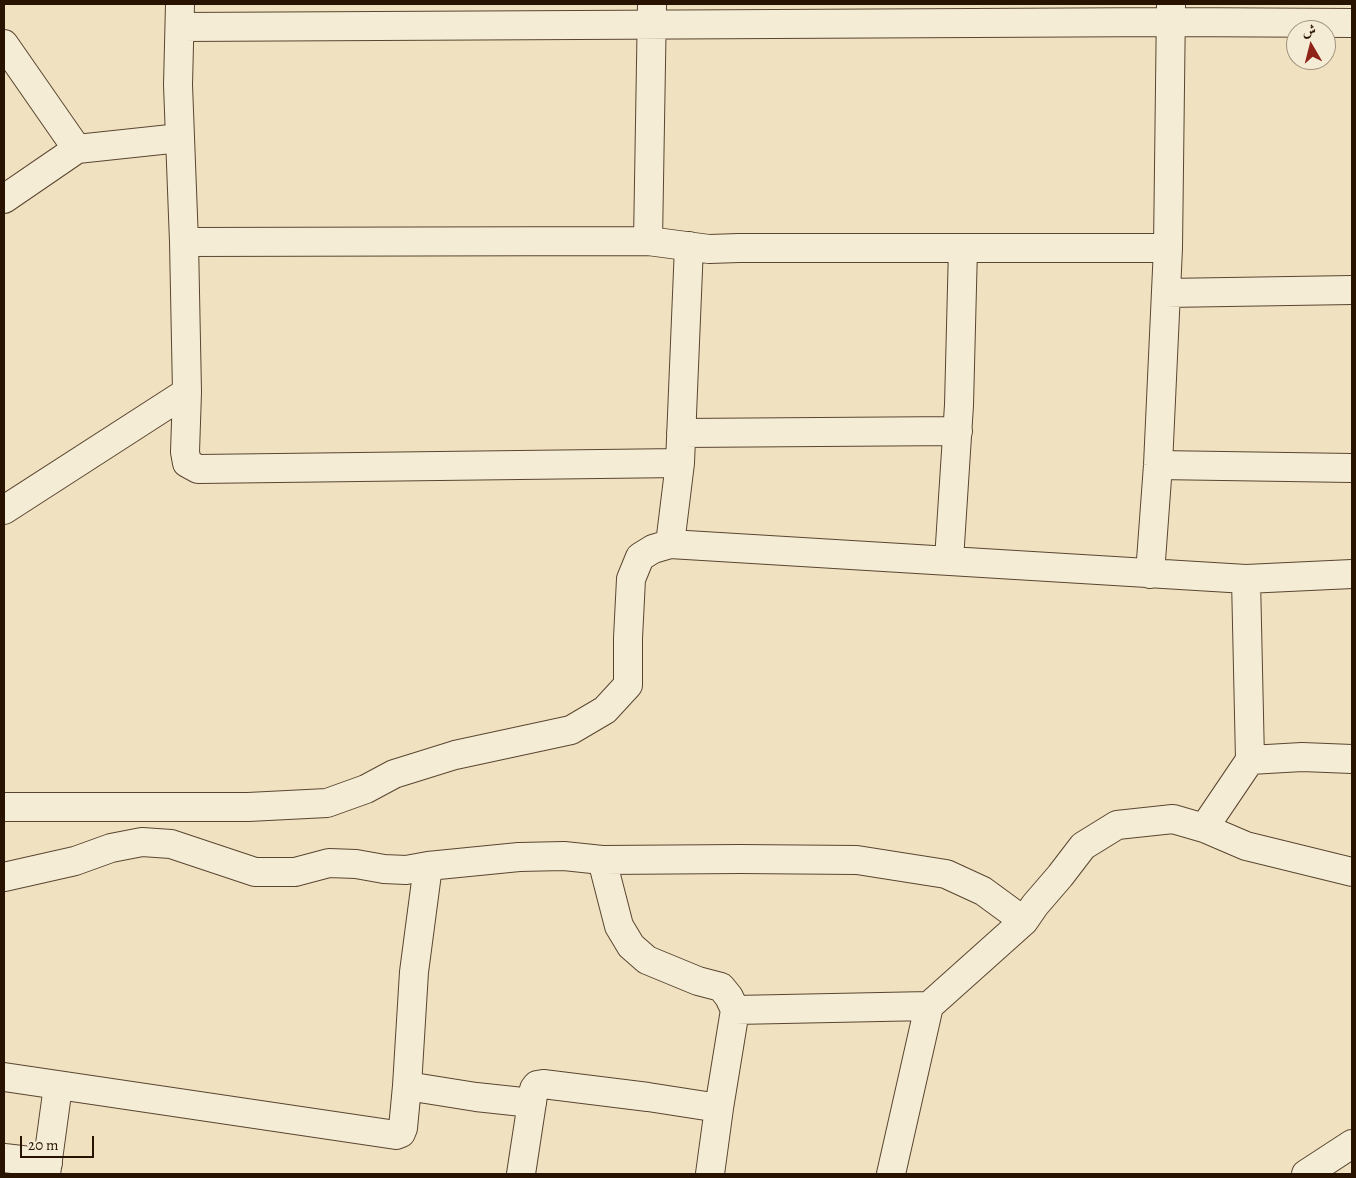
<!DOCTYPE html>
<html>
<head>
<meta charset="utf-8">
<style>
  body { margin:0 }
  #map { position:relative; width:1356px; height:1178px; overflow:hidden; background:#f0e1c0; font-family:Alegreya,Amiri,serif }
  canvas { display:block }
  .frame { position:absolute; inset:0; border:5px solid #271300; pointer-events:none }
  .north { position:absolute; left:1286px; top:20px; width:50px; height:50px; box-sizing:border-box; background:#f5ecd6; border:1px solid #a39580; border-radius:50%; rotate:352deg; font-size:14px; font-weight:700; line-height:20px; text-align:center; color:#271300 }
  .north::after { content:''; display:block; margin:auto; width:18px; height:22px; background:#8f2418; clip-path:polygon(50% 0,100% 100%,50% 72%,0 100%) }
  .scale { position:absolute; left:20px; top:1136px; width:74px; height:22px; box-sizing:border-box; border:2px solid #271300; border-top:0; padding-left:6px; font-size:15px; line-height:18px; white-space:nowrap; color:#271300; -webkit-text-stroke:4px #f5ecd6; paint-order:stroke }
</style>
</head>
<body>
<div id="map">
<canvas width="1356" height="1178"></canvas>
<div class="frame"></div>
<div class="north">ش</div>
<div class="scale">20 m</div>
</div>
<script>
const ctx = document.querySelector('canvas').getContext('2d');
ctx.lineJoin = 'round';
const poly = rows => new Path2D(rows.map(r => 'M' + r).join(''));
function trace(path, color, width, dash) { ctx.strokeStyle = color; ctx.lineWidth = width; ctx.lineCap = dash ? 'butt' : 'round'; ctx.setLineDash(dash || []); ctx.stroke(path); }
const minor = poly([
  [180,4,178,85,184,242,187,392,185,452,187,463,198,469,680,463],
  [180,27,1171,22,1352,23],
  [4,44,77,149],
  [4,199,77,149,180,138],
  [648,241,652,4],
  [184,242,648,241,709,249,739,248,1168,248],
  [1166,293,1352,290],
  [681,433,958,431],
  [1158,465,1352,468],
  [4,510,187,392],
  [670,544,680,463,689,246],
  [949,560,959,405,963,248],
  [1150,574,1158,465,1168,248,1171,5],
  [1250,760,1302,757,1352,759],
  [4,807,248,807,327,803,366,789,394,774,455,755,571,730,605,710,628,685,628,638,631,579,640,557,653,549,670,544,1246,579,1352,574],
  [1204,828,1250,760,1246,579],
  [602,860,619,926,631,946,647,960,698,981,721,987,729,997,735,1010,719,1108,710,1174],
  [4,877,75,861,111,848,142,842,171,844,255,872,295,872,329,863,356,864,384,869,406,870,428,866,519,857,564,856,602,860,740,859,857,860,946,874,983,891,1024,921],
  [735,1010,929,1006],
  [4,1077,396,1135,401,1133,403,1128,407,1086,414,972,428,866],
  [407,1086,476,1097,532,1103],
  [4,1158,48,1163],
  [46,1174,58,1086],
  [521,1174,534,1089,537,1085,543,1084,648,1097,719,1108],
  [891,1174,929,1006,1024,921,1035,905,1060,876,1083,846,1117,825,1173,819,1204,828,1246,846,1352,872],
  [1306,1174,1352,1144]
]);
trace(minor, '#594630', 30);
trace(minor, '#f5ecd6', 28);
</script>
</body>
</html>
